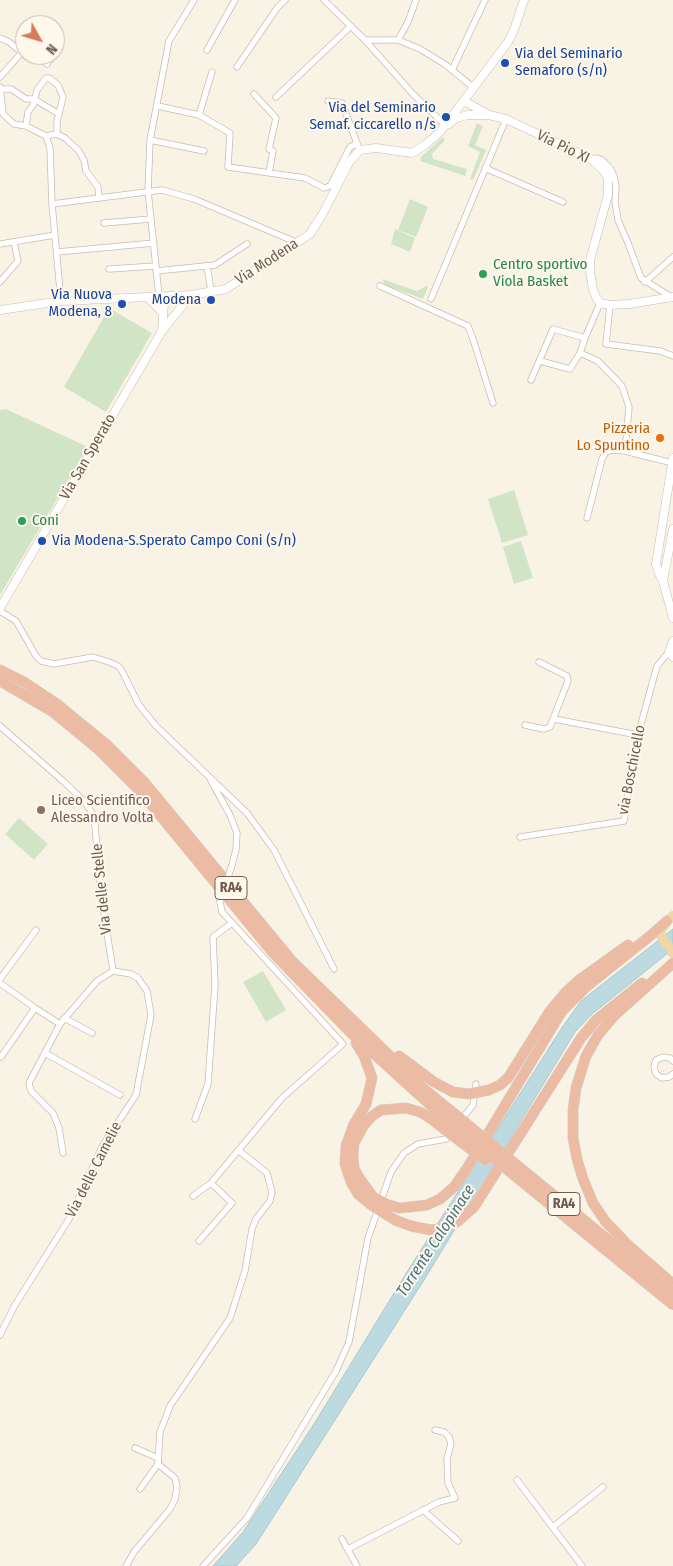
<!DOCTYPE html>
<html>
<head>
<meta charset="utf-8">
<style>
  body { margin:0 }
  #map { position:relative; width:673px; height:1566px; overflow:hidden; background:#f9f3e6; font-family:"Fira Sans Condensed",sans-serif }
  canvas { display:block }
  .north { position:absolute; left:15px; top:15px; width:50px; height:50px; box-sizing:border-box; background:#fdf7ec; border:1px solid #c5b9ad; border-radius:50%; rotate:129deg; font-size:14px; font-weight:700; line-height:20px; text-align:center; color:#705c4e }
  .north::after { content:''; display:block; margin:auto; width:18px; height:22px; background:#d57b5a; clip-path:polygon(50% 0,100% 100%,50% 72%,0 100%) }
</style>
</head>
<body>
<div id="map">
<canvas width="673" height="1566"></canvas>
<div class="north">N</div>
</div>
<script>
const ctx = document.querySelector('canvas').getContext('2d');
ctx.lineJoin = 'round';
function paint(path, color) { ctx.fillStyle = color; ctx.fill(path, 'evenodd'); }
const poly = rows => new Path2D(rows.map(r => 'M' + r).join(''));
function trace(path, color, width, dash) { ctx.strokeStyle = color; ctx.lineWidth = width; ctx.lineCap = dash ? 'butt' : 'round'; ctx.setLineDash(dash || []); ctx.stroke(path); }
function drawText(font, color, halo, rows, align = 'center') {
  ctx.font = font + ' "Fira Sans Condensed",sans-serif'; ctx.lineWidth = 4; ctx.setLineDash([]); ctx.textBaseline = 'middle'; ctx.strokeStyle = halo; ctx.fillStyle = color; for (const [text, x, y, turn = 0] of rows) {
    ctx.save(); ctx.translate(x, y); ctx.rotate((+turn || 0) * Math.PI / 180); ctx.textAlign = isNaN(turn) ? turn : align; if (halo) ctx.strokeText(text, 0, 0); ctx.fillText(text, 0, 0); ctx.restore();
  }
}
paint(poly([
  [477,123,483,126,475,145,486,150,473,180,470,179,480,152,468,146],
  [443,137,445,140,432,154,433,159,467,169,465,176,420,161,421,157],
  [410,199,428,207,416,237,398,230],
  [395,229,415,238,410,252,391,244],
  [382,279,417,291,426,286,428,287,423,299,385,285],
  [109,308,152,333,106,412,64,387],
  [6,409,88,447,0,595,0,410],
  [514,490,528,535,502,543,488,499],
  [521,541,533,578,514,584,503,547],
  [19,818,48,844,34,860,5,834],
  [263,971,286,1010,266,1022,243,982]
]), '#d1e5c6');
const water = poly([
  [673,929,673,949,592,1014,575,1032,424,1280,256,1544,236,1566,213,1566,243,1532,314,1424,407,1272,563,1026,581,1001,673,929]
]);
paint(water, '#bddae1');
trace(water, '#a5c8d1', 1);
const street = poly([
  [324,0,365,40,412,93,445,125],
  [0,38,9,42,21,52],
  [365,40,398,40,420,49,446,65,474,88],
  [398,40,408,22,416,0],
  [207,50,235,0],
  [55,51,57,48],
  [36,55,47,64,53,55],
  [237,67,277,8,285,0],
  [452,70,485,0],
  [0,77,25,49],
  [0,87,3,114,14,124,26,126,46,136,50,148,52,204],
  [0,89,11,89,26,99,34,99,59,114],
  [254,94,276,118,269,149,273,151,269,173],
  [276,97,351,26],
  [328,101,342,103,358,146],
  [158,106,199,115,212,72],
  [199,115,230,133,228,167,305,178,324,188,330,186,350,147,356,144],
  [26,126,28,112,33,105,37,90,46,78,49,78,58,85,63,97,57,122,57,134],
  [46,136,57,134,65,138,79,151,84,160,86,171,98,187,99,197],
  [150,140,204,151],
  [591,159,597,158,602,160,610,168,614,176,616,186,615,202,618,220,628,243,641,278,671,297],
  [485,168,563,202],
  [104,223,151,219],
  [0,244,55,235],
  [57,252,154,243],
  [207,266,211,291],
  [109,269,156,266],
  [156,271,215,265,247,244],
  [0,282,18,261,14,242],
  [645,282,673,257],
  [380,286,468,326,473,339,493,403],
  [159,296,148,191,150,140,169,41,194,0],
  [431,299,506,119],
  [61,301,52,204,162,190,194,199,298,243],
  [610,305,606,344,660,351,673,356],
  [580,353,598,361,622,386,629,407,625,451],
  [540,361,570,369,580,353,585,338,600,303],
  [531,380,553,329,585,338],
  [587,518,602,459,606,452,612,450,625,451,673,463],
  [0,611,16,621,36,656,41,661,54,664,93,657,109,662,118,666,122,671,139,705,156,726,247,813,274,850,334,969],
  [554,719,638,735],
  [525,725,544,729,550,727,568,681,567,676,539,662],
  [0,726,63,781,84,801,92,813,95,825,100,887,113,971],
  [211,781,230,815,237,833,236,849,232,865],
  [520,837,624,821,634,755,637,747,638,735,657,666,669,652],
  [0,979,36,930],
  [0,983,35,1008,60,1024],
  [64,1018,92,1033],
  [45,1053,120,1095],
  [1,1057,35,1008],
  [673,1061,670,1058,663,1057,656,1060,654,1067,656,1074,662,1078,669,1077,673,1074],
  [195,1119,208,1084,215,985,213,937,232,923],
  [461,1120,473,1105,476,1084],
  [193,1196,211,1183,282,1098,343,1044,222,912,220,902],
  [199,1241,232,1203,211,1183],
  [0,1335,15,1305,69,1219,103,1145,136,1095,151,1015,147,991,138,978,131,974,113,971,97,981,60,1024,29,1083,31,1091,53,1113,59,1128,63,1153],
  [135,1448,158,1458],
  [517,1480,582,1566],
  [140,1489,158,1464],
  [423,1510,458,1541],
  [553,1527,603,1487],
  [342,1539,357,1566],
  [348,1549,439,1502,455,1498,448,1483,447,1459,451,1444,449,1437,444,1432,435,1430],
  [126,1566,134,1552,170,1509,175,1499,177,1487,175,1478,158,1464,160,1432,170,1406,230,1318,245,1271,252,1229,256,1219,270,1201,272,1192,267,1173,238,1150],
  [203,1566,247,1518,336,1371,349,1342,368,1238,391,1172,404,1153,418,1144,446,1139,450,1133]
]);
const secondary = poly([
  [464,101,489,115,506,119,591,159,604,171,608,178,608,195,590,260,590,271,593,290,596,297,600,303,610,305,629,304,673,297],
  [449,124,456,118,468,115,488,115],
  [147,297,163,313],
  [0,310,61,301,191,295,226,289,310,234,322,215,350,161,360,150,376,148,412,153,425,145,440,132,508,42,514,30,524,0],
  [162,331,164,303,169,296],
  [673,458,656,564,659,574,663,581,673,618],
  [663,581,673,529],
  [0,608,162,331,191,295],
  [673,641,669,652,673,657]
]);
const primary = poly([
  [673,916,667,921,659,932,661,936,673,953]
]);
const highway = poly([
  [0,670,24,682,57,704,106,744,145,783,292,961,424,1089,456,1115],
  [0,681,53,712,99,750,140,791,274,954,351,1033,450,1123],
  [673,963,614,1016,598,1035,586,1056,576,1088,573,1110,573,1138,577,1159,583,1179,593,1203,605,1221,629,1246,673,1284],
  [399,1056,434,1082,453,1092,469,1094],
  [508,1078,550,1011,566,992,579,980,628,945],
  [354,1124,366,1104,372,1078,364,1056,356,1043],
  [364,1125,372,1116,381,1110,406,1108,420,1112,430,1118,444,1129],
  [410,1207,427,1205,440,1199,454,1187,466,1170,562,1011,586,987,650,936,667,921],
  [411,1226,431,1230,443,1228,457,1222,474,1207,581,1038,596,1020,642,983]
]);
trace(street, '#cabbae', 7);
trace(secondary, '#ccbcac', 9);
trace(primary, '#d7d1cd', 10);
trace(highway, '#d7d1cd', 11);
trace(street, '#fff', 5.5);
trace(secondary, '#fff', 8);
trace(primary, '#f0d8a6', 9);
trace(highway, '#ecbba4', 10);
const streetBridge = poly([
  [220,902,232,865]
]);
const highwayBridge = poly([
  [469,1094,489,1090,500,1085,508,1078],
  [456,1115,673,1293],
  [450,1123,673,1305],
  [354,1124,346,1146,345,1164,351,1182,358,1194,370,1204,395,1220,411,1226],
  [364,1125,354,1143,353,1156,354,1168,358,1176,373,1197,386,1204,399,1208,410,1207],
  [444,1129,485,1160]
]);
trace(streetBridge, '#cabbae', 7, []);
trace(highwayBridge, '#d7d1cd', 11, []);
trace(streetBridge, '#fff', 5.5);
trace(highwayBridge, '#ecbba4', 10);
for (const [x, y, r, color] of [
  [505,63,5,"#1a4fb4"],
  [446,117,5,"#1a4fb4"],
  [483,274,5,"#2e9e5b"],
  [211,300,5,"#1a4fb4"],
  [122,304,5,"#1a4fb4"],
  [660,438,5,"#e8710a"],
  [22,521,5,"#2e9e5b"],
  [42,541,5,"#1a4fb4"],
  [41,810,5,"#8d6e63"]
]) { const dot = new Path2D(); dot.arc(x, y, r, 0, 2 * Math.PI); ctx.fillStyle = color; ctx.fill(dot); trace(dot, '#fdf7ec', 2); }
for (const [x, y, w] of [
  [231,888,32],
  [564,1204,32]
]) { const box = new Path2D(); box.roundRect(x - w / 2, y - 11.5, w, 23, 4); ctx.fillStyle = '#fdf7ec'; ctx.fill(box); trace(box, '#705c4e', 1); }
drawText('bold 14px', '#705c4e', null, [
  ["RA4",231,888],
  ["RA4",564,1204]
]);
drawText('15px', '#164399', '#fdf7ec', [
  ["Via del Seminario",515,54,"left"],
  ["Semaforo (s/n)",515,71,"left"],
  ["Via del Seminario",436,108],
  ["Semaf. ciccarello n/s",436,125],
  ["Via Nuova",112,295],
  ["Modena, 8",112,312],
  ["Modena",201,300],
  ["Via Modena-S.Sperato Campo Coni (s/n)",52,541,"left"]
], 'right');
drawText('15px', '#705c4e', '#fdf7ec', [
  ["Via Pio XI",563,147,26],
  ["Via Modena",267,262,-33],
  ["Via San Sperato",88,457,-60],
  ["via Boschicello",632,770,-79],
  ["Via delle Stelle",102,889,-96],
  ["Via delle Camelie",94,1170,-63]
]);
drawText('15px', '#27864d', '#fdf7ec', [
  ["Centro sportivo",493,265],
  ["Viola Basket",493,282],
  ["Coni",32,521]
], 'left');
drawText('15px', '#c56008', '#fdf7ec', [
  ["Pizzeria",650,429],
  ["Lo Spuntino",650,446]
], 'right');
drawText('15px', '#785e54', '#fdf7ec', [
  ["Liceo Scientifico",51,801],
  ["Alessandro Volta",51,818]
], 'left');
drawText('italic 16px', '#4b7480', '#fdf7ec', [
  ["Torrente Calopinace",436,1241,-57]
]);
</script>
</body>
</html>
